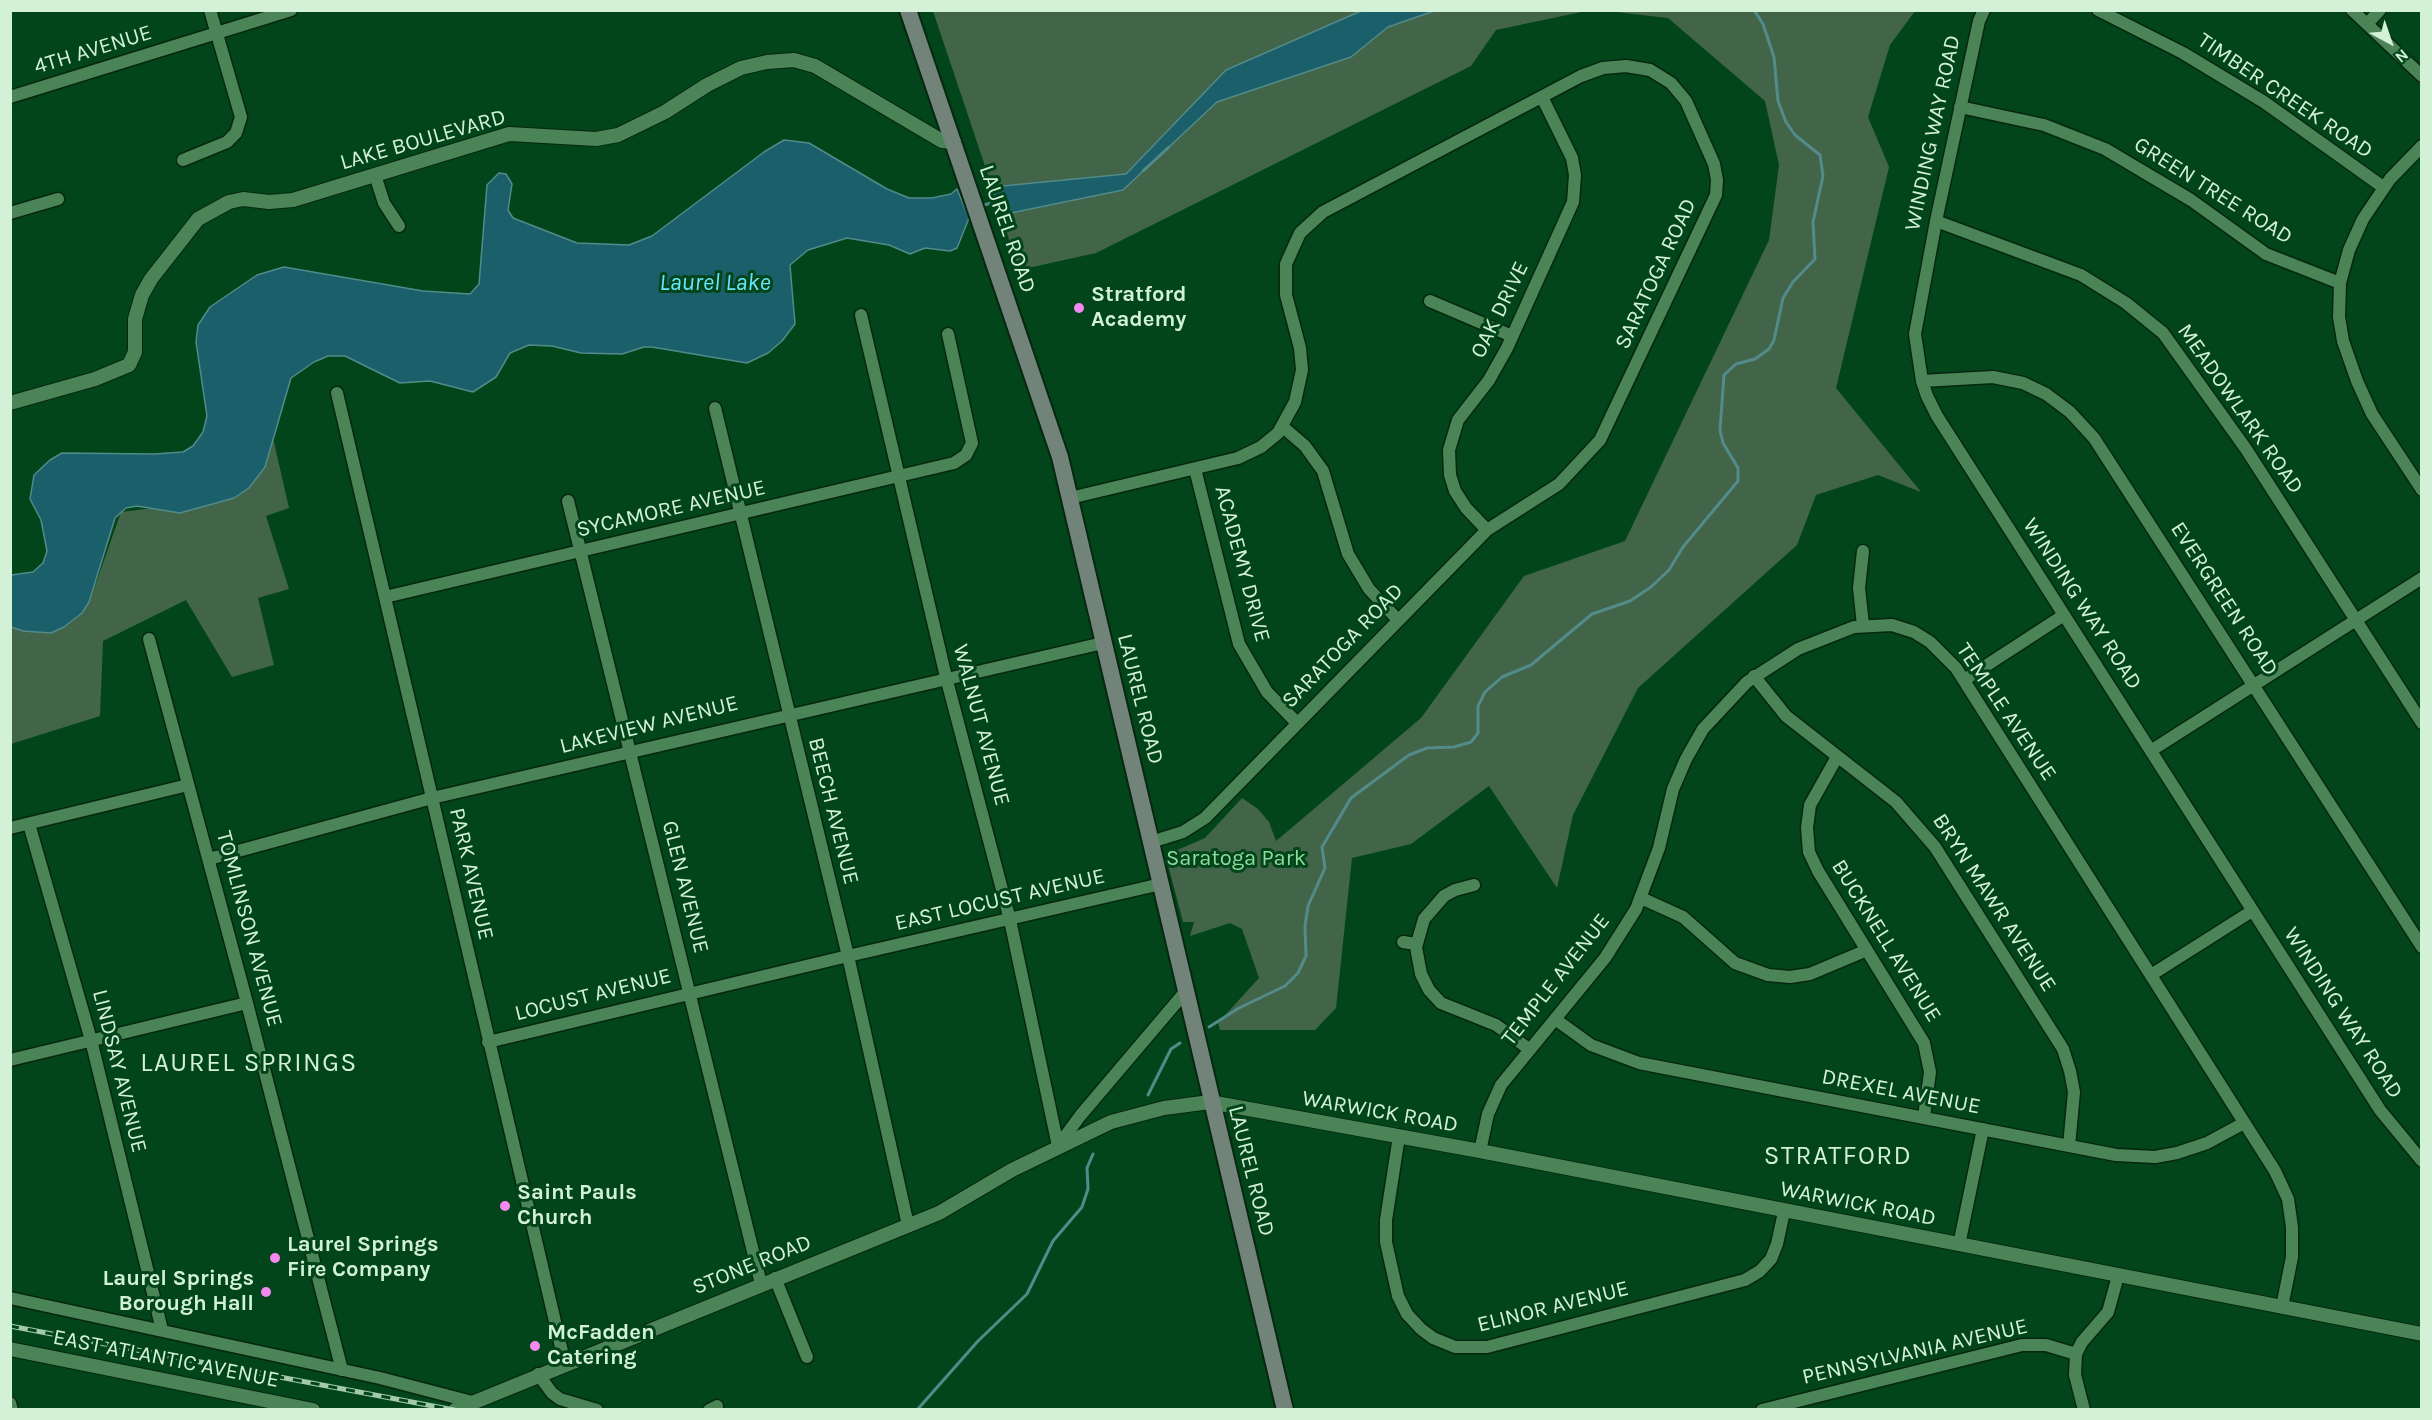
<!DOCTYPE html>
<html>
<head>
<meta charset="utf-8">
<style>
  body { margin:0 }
  #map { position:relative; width:2432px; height:1420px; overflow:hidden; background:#02451a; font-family:Karla,sans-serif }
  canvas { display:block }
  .frame { position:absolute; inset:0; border:12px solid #d3f1d7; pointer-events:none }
  .north { position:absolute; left:2360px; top:12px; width:60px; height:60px; -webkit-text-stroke:4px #02451a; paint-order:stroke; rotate:140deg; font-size:16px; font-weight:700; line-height:24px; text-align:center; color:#d3f1d7 }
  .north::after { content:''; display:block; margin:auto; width:21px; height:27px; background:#d3f1d7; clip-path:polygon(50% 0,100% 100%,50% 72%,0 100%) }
</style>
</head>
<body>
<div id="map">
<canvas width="2432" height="1420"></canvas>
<div class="frame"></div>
<div class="north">N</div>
</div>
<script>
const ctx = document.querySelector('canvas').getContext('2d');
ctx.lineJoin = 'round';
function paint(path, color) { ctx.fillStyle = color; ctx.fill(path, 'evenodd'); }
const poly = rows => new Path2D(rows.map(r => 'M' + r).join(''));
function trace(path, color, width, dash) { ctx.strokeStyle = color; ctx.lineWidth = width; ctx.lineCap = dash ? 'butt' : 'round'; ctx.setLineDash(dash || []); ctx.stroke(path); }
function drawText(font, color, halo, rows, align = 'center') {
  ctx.font = font + ' Karla,sans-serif'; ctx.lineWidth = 6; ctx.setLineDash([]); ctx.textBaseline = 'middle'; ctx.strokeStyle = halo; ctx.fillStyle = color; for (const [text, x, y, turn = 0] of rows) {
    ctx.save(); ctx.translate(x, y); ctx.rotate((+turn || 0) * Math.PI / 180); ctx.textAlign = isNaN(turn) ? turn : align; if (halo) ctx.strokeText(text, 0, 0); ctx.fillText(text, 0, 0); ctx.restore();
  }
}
paint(poly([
  [933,11,1361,11,1226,70,1126,174,992,187],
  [1434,11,1586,11,1496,30,1471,66,1096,253,1019,270,1001,215,1123,190,1217,102,1351,57,1388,27],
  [1608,11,1915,11,1890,45,1868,117,1889,167,1836,388,1921,492,1878,475,1816,495,1797,545,1638,688,1573,815,1557,888,1489,786,1411,844,1352,858,1336,1008,1315,1030,1220,1030,1218,1023,1259,978,1242,929,1230,923,1190,936,1194,922,1183,922,1168,865,1170,853,1205,838,1242,798,1258,809,1269,822,1276,841,1421,718,1524,576,1625,541,1769,240,1779,165,1765,101,1668,18],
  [273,438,289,508,266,516,289,589,258,598,274,665,232,677,186,600,103,641,100,716,11,744,11,624,89,603,121,512,234,498]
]), '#426448');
const water = poly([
  [1361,11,1434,11,1388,27,1351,57,1217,102,1123,190,1001,215,992,187,1126,174,1226,70,1361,11],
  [784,140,809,143,887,189,909,198,932,198,951,194,957,189,969,218,957,248,950,251,925,248,910,254,889,245,847,238,808,250,790,265,795,324,782,341,768,353,747,363,652,347,644,347,622,354,581,353,552,346,529,345,510,353,496,377,473,392,430,381,400,383,345,356,328,356,314,362,291,378,265,467,249,488,234,498,180,513,137,506,126,508,115,518,89,602,82,613,64,627,51,633,23,631,11,627,11,575,33,572,43,563,47,551,41,520,30,499,34,475,50,460,62,453,155,454,183,452,193,446,203,432,207,416,196,342,198,325,210,307,257,275,284,267,423,291,470,294,479,284,487,185,499,173,506,174,512,184,508,210,513,218,577,243,629,245,652,236,764,152,784,140]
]);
paint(water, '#1a5f69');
trace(water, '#528b8a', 1.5);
trace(poly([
  [1143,171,1169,147],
  [980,206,999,201],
  [1209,1027,1239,1008,1285,986,1298,973,1306,956,1305,926,1308,906,1325,868,1322,847,1351,798,1409,755,1427,748,1454,747,1471,742,1478,733,1478,706,1485,692,1502,677,1531,665,1592,614,1630,601,1651,587,1669,570,1683,547,1738,481,1738,468,1723,443,1720,430,1724,375,1736,364,1755,359,1769,349,1774,340,1783,298,1793,282,1815,259,1813,222,1823,176,1820,155,1795,135,1786,122,1778,101,1774,57,1763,24,1754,10],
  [1148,1095,1171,1049,1180,1043],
  [917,1410,978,1341,1027,1294,1053,1241,1082,1207,1088,1189,1087,1168,1093,1154]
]), '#528b8a', 3);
const minor = poly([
  [1984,10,1979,21,1936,221,1915,334,1922,381,1927,396,1937,416,2380,1110,2422,1161],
  [2098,10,2183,53,2264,102,2383,187],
  [2352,10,2422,76],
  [2367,24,2380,10],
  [10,97,291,10],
  [1960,107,2044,125,2105,149,2191,200,2266,254,2340,283],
  [2422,146,2390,179,2363,219,2349,250,2340,283,2339,317,2343,341,2357,381,2372,414,2422,490],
  [183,160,227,142,236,133,241,117,210,10],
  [375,175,384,203,399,226],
  [10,213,58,199],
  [1936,221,2081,275,2126,303,2163,333,2246,449,2422,723],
  [1430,301,1512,336],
  [861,315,946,677,1010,920,1058,1146],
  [1922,381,1993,377,2023,383,2046,394,2070,412,2094,438,2422,947],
  [337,393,565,1364],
  [715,408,848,956,908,1225],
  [1283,427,1305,446,1323,471,1348,554,1369,589,1398,620],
  [1195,469,1239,644,1267,692,1297,723],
  [1070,498,1238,458,1261,447,1278,433,1295,402,1302,370,1300,348,1286,295,1286,264,1300,233,1323,212,1581,76,1603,68,1626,66,1650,70,1671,83,1686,101,1714,164,1717,180,1716,195,1600,440,1559,484,1487,530,1205,818,1183,832,1151,842],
  [568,501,761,1284],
  [1487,530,1466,508,1455,491,1450,475,1449,450,1458,420,1489,380,1507,348,1573,202,1575,175,1572,158,1542,97],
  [1863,551,1859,588,1863,625],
  [385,597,954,463,966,455,972,443,948,334],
  [149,639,247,1003,342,1370],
  [1754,676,1786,716,1896,802,1935,847,2063,1049,2070,1071,2074,1092,2069,1146],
  [1964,680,2064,615],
  [2152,750,2422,578],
  [1837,757,1810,805,1807,828,1809,852,1818,871,1924,1043,1930,1072,1924,1117],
  [29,824,91,1040,162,1330],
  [10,828,188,785],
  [209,859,432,798,1103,643],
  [1474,885,1455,890,1444,896,1424,919,1416,947,1421,974,1429,990,1441,1003,1496,1025,1529,1049],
  [1641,898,1683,917,1735,963,1768,975,1790,977,1810,974,1867,950],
  [1403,942,1416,944],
  [2151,975,2252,911],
  [1555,1019,1591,1045,1639,1063,2116,1155,2155,1157,2177,1153,2207,1143,2244,1123],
  [488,1042,848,956,1161,884],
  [10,1060,247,1003],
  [1399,1136,1386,1220,1386,1242,1398,1296,1407,1314,1421,1329,1433,1338,1455,1347,1487,1347,1745,1280,1760,1271,1771,1259,1777,1244,1784,1212],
  [1058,1146,1080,1116,1186,991],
  [1480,1151,1488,1114,1501,1085,1605,958,1636,909,1659,848,1673,789,1686,759,1703,729,1747,682,1798,649,1854,627,1892,625,1914,632,1930,642,1956,668,2275,1171,2288,1199,2292,1227,2292,1257,2282,1307],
  [1959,1245,1983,1129],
  [775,1278,807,1357],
  [10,1298,380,1378,472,1402],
  [538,1374,552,1393,560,1399,597,1410],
  [10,1403,12,1410],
  [709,1410,717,1406],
  [1762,1410,2022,1345,2046,1345,2076,1354],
  [2084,1410,2075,1375,2076,1354,2082,1342,2108,1312,2118,1276]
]);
const tertiary = poly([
  [10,403,95,379,129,365,135,352,135,319,142,295,151,279,198,219,229,202,243,199,269,202,293,200,509,134,596,139,618,135,665,112,707,85,741,68,767,62,794,60,815,66,942,141,954,142],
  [10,1349,313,1410],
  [455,1410,939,1213,1012,1170,1111,1122,1164,1108,1210,1102,1480,1151,2422,1334]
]);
const secondary = poly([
  [908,10,1060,457,1285,1410]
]);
trace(minor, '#072710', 15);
trace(tertiary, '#072710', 16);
trace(secondary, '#072710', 20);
trace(minor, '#4b8557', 12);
trace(tertiary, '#4b8557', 14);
trace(secondary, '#728479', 16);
const rail = poly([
  [10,1326,454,1410]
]);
trace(rail, '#a4caac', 5);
trace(rail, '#02451a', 3, [9]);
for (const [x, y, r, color] of [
  [1079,308,6,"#f589ef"],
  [505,1206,6,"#f589ef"],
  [275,1258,6,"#f589ef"],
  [266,1292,6,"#f589ef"],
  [535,1346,6,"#f589ef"]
]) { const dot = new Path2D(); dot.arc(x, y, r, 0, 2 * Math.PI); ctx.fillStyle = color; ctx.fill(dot); trace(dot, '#02451a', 2); }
drawText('22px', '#d3f1d7', '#02451a', [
  ["4TH AVENUE",93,50,-17],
  ["TIMBER CREEK ROAD",2285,96,34],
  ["WINDING WAY ROAD",1933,133,-78],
  ["LAKE BOULEVARD",423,140,-16],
  ["GREEN TREE ROAD",2213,191,32],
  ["LAUREL ROAD",1007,229,71],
  ["SARATOGA ROAD",1656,274,-65],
  ["OAK DRIVE",1500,310,-64],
  ["MEADOWLARK ROAD",2240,409,55],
  ["SYCAMORE AVENUE",671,509,-13],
  ["ACADEMY DRIVE",1242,564,75],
  ["EVERGREEN ROAD",2224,599,57],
  ["WINDING WAY ROAD",2082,604,57],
  ["SARATOGA ROAD",1343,646,-46],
  ["LAUREL ROAD",1140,699,76],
  ["TEMPLE AVENUE",2006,712,56],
  ["LAKEVIEW AVENUE",649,725,-14],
  ["WALNUT AVENUE",981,725,75],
  ["BEECH AVENUE",833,811,76],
  ["PARK AVENUE",471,874,77],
  ["GLEN AVENUE",685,887,76],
  ["EAST LOCUST AVENUE",1000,900,-13],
  ["BRYN MAWR AVENUE",1994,903,57],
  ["TOMLINSON AVENUE",249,929,75],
  ["BUCKNELL AVENUE",1886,941,58],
  ["TEMPLE AVENUE",1556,980,-52],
  ["LOCUST AVENUE",593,995,-14],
  ["WINDING WAY ROAD",2343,1013,57],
  ["LINDSAY AVENUE",119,1071,76],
  ["DREXEL AVENUE",1901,1092,11],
  ["WARWICK ROAD",1380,1112,10],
  ["LAUREL ROAD",1251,1171,76],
  ["WARWICK ROAD",1858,1204,11],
  ["STONE ROAD",752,1265,-22],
  ["ELINOR AVENUE",1553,1307,-14],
  ["PENNSYLVANIA AVENUE",1915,1352,-13],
  ["EAST ATLANTIC AVENUE",166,1359,11]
]);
drawText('bold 22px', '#d3f1d7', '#02451a', [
  ["Stratford",1091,295],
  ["Academy",1091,320],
  ["Saint Pauls",517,1193],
  ["Church",517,1218],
  ["Laurel Springs",287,1245],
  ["Fire Company",287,1270],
  ["Laurel Springs",254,1279,"right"],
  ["Borough Hall",254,1304,"right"],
  ["McFadden",547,1333],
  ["Catering",547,1358]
], 'left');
drawText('22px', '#8fdb9d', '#02451a', [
  ["Saratoga Park",1236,859]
]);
drawText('italic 24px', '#66e6fa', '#02451a', [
  ["Laurel Lake",715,283]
]);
ctx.letterSpacing = '1.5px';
drawText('26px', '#d3f1d7', '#02451a', [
  ["LAUREL SPRINGS",249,1064],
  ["STRATFORD",1838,1157]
]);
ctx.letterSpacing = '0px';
</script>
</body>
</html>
